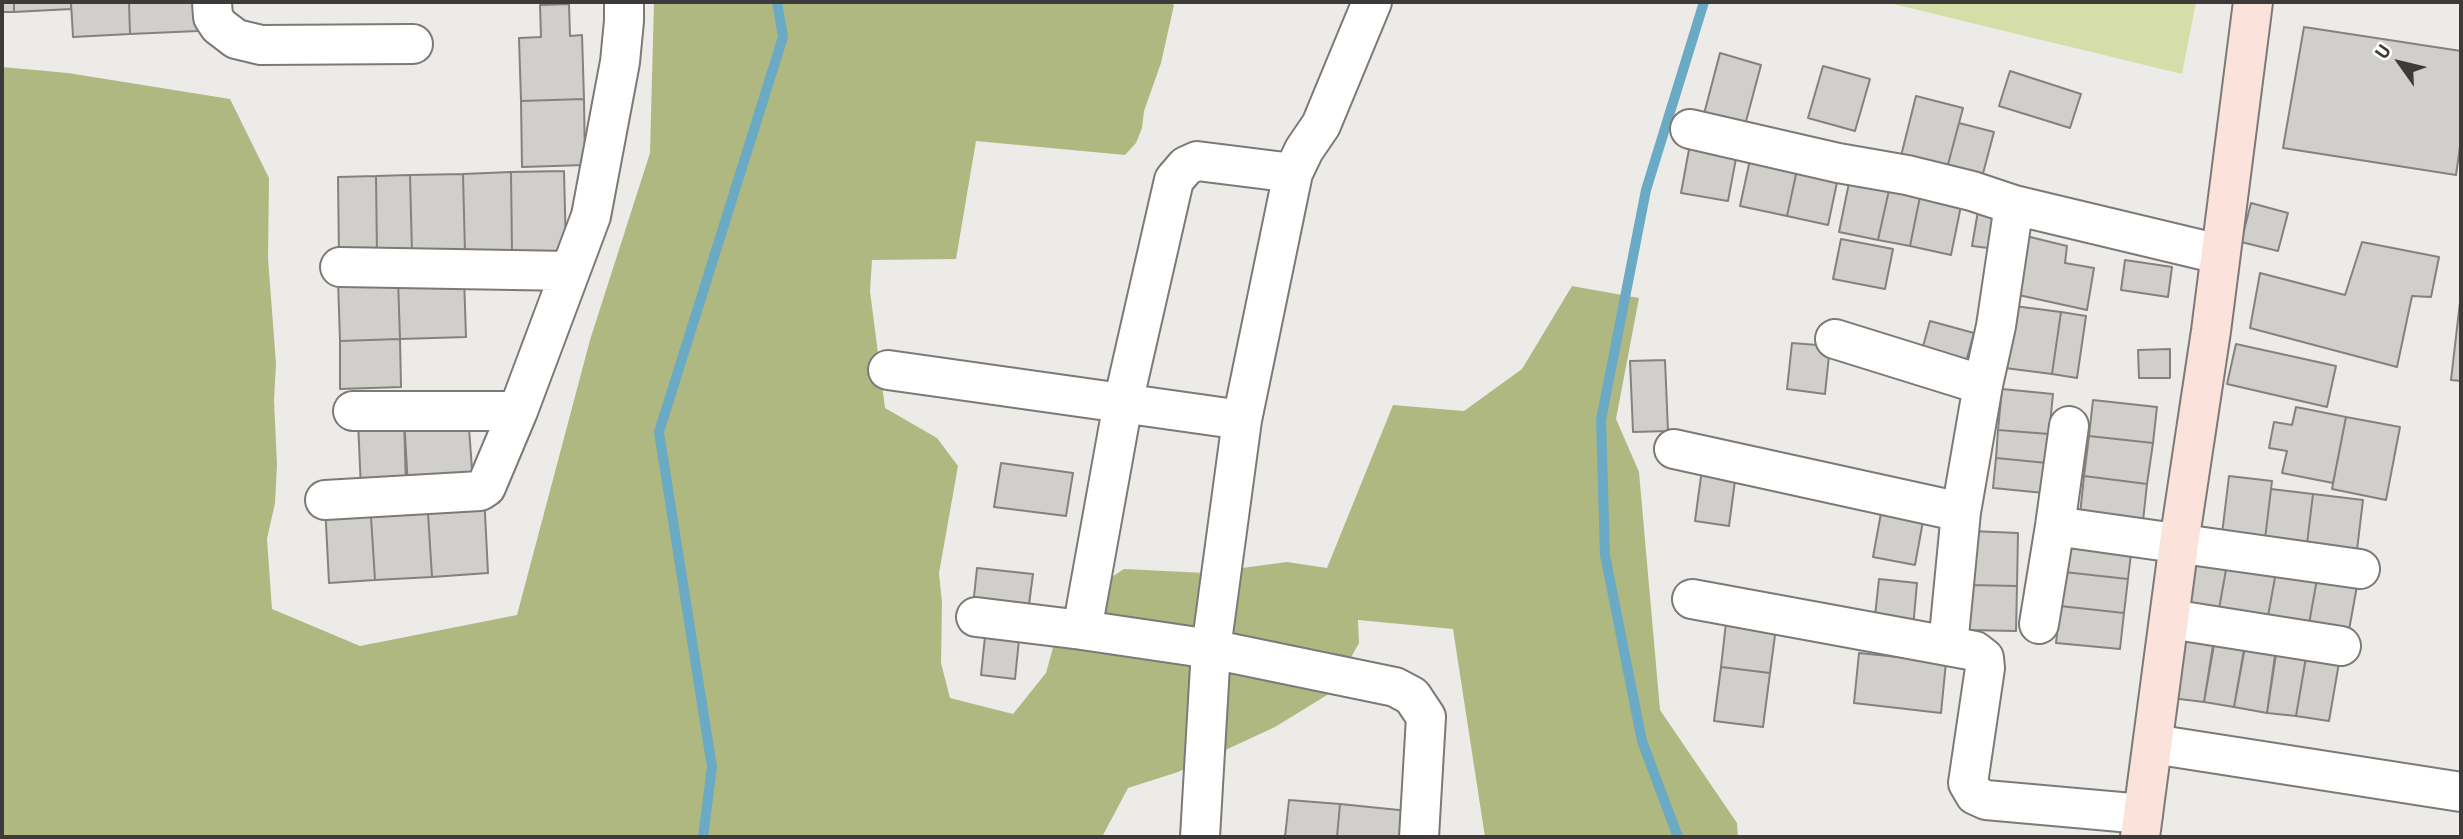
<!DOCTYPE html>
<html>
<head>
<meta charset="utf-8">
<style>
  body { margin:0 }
  #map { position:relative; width:2463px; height:839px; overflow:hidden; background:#edebe8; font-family:Barlow,sans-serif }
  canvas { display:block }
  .frame { position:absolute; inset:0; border:4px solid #3c3b3a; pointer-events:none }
  .north { position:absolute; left:2365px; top:28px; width:70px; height:70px; -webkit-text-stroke:5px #fff; paint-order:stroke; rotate:304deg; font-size:19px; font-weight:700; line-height:28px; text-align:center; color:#3c3b3a }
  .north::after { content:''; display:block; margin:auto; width:24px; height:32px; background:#3c3b3a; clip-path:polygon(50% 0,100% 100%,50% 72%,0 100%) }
</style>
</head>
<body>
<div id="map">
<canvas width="2463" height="839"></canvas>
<div class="frame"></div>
<div class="north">U</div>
</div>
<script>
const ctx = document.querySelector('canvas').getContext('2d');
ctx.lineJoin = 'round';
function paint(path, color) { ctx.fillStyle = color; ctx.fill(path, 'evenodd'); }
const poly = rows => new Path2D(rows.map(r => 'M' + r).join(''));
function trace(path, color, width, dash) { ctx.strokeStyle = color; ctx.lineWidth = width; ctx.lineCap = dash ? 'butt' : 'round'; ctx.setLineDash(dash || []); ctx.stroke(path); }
paint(poly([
  [1885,2,2196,2,2182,74]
]), '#d5dea8');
paint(poly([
  [654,2,1168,2,1174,5,1161,63,1144,111,1142,128,1136,143,1125,155,976,141,956,259,872,260,870,291,885,408,937,438,958,466,939,573,942,603,941,663,950,698,1013,714,1046,673,1064,608,1124,569,1205,573,1287,562,1327,568,1393,405,1464,411,1522,369,1572,286,1639,298,1616,419,1639,472,1660,710,1737,823,1738,837,1485,837,1453,629,1358,620,1359,643,1332,692,1275,727,1178,772,1128,788,1102,837,2,837,2,67,68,73,230,99,269,178,268,258,276,364,274,400,277,465,275,503,267,539,272,609,360,646,517,615,590,340,650,153]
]), '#b0b881');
trace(poly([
  [703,837,712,767,659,432,783,37,777,2],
  [1678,837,1642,741,1605,555,1601,420,1646,190,1704,2]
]), '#6baac4', 10);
const building = poly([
  [2,2,14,2,14,12,2,12,2,2],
  [14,2,71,2,71,9,14,12,14,2],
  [71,2,129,2,130,34,73,37,71,2],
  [129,2,197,2,198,31,130,34,129,2],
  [569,4,570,36,582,35,584,99,521,101,519,38,541,37,540,5,569,4],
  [2304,27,2461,51,2461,140,2456,175,2283,148,2304,27],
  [1720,53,1761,65,1745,125,1704,114,1720,53],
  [1823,66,1870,79,1855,131,1808,118,1823,66],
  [2010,71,2081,94,2070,128,1999,106,2010,71],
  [1916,96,1963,108,1946,172,1900,160,1916,96],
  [584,99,585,165,522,167,521,101,584,99],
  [1959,123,1994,132,1981,181,1946,172,1959,123],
  [1690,144,1737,153,1728,201,1681,193,1690,144],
  [1751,155,1798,165,1787,216,1740,206,1751,155],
  [1798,165,1839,173,1828,225,1787,216,1798,165],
  [564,171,566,251,512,252,511,172,564,171],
  [511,172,512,252,465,253,463,174,511,172],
  [1851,173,1891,181,1878,240,1839,232,1851,173],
  [463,174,465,253,412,254,410,175,463,174],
  [410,175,412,254,377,256,376,176,410,175],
  [376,176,377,256,339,257,338,177,376,176],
  [1891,181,1922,187,1910,246,1878,240,1891,181],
  [1922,187,1963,196,1951,255,1910,246,1922,187],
  [2251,203,2288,213,2278,251,2241,242,2251,203],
  [1979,205,2003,209,1996,249,1972,246,1979,205],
  [2026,236,2067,246,2065,263,2094,268,2087,310,2014,294,2026,236],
  [1841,239,1893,249,1885,289,1833,279,1841,239],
  [2362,242,2439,257,2431,297,2412,296,2397,367,2250,328,2260,273,2345,295,2362,242],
  [2125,260,2172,267,2168,297,2121,290,2125,260],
  [464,277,466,337,400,339,398,279,464,277],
  [398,279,400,339,340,341,338,280,398,279],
  [2460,302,2461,302,2461,381,2451,380,2460,302],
  [2014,306,2061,312,2052,374,2005,368,2014,306],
  [2061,312,2086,316,2077,378,2052,374,2061,312],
  [1930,321,1974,333,1966,362,1922,350,1930,321],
  [400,339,401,387,340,389,340,341,400,339],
  [1792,343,1830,346,1825,394,1787,389,1792,343],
  [2236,344,2336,366,2327,407,2227,384,2236,344],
  [2170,349,2170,378,2139,378,2138,350,2170,349],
  [1665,360,1668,431,1633,432,1630,361,1665,360],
  [2002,389,2053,394,2049,434,1998,430,2002,389],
  [2093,400,2157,407,2153,443,2089,436,2093,400],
  [2296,407,2346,417,2333,483,2282,473,2287,451,2269,448,2274,422,2292,425,2296,407],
  [468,414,473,483,408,487,404,418,468,414],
  [2346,417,2400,427,2386,500,2332,489,2346,417],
  [404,418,406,487,361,490,358,421,404,418],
  [1998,430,2049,434,2047,463,1996,458,1998,430],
  [2089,436,2153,443,2147,484,2084,476,2089,436],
  [1996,458,2047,463,2044,493,1993,488,1996,458],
  [1001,463,1073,473,1066,516,994,507,1001,463],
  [1702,469,1736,473,1729,526,1695,521,1702,469],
  [2084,476,2147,484,2143,521,2080,514,2084,476],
  [2229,476,2272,481,2265,539,2222,534,2229,476],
  [2271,489,2313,494,2307,544,2265,539,2271,489],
  [484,494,488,573,432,577,427,497,484,494],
  [2313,494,2363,500,2357,550,2307,544,2313,494],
  [427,497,432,577,375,580,370,501,427,497],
  [370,501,375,580,329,583,325,504,370,501],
  [1881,513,1923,521,1915,565,1873,557,1881,513],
  [1971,531,2018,533,2017,586,1970,585,1971,531],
  [2068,538,2132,545,2128,579,2064,572,2068,538],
  [2196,547,2229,553,2217,620,2184,614,2196,547],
  [2229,553,2278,561,2266,627,2217,620,2229,553],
  [2278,561,2319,568,2307,635,2266,627,2278,561],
  [977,568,1033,574,1028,612,973,606,977,568],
  [2319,568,2359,575,2347,641,2307,635,2319,568],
  [2064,572,2128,579,2124,613,2060,606,2064,572],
  [1879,579,1917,583,1913,628,1874,625,1879,579],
  [1970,585,2017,586,2016,631,1968,630,1970,585],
  [2060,606,2124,613,2120,649,2056,643,2060,606],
  [1727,614,1777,620,1770,673,1721,667,1727,614],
  [986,627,1020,630,1015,679,981,675,986,627],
  [2182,628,2215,633,2204,702,2171,698,2182,628],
  [2216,633,2246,638,2234,707,2204,702,2216,633],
  [2247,636,2277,641,2267,713,2234,707,2247,636],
  [2278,641,2308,646,2296,716,2267,713,2278,641],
  [2308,645,2341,651,2329,721,2296,716,2308,645],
  [1859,653,1946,662,1941,713,1854,703,1859,653],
  [1721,667,1770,673,1763,727,1714,721,1721,667],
  [1289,800,1340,804,1337,837,1285,837,1289,800],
  [1340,804,1409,811,1406,837,1337,837,1340,804]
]);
paint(building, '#d1cfcc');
trace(building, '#84817f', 2);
const street = poly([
  [212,2,213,17,219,26,236,39,261,45,413,44],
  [1690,129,1838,163,1907,175,1972,191,2014,205,2219,254],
  [340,267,570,271],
  [1835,339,1983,385],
  [888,370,1242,420],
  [353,411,518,411],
  [1674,449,1961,512],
  [325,500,480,491,486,487,518,411,591,216,620,62,624,21,624,2],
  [2055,526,2069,426],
  [1692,599,1975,651,1984,658,1985,668,1968,783,1975,795,1986,800,2143,814],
  [976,617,1082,630,1211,649,1395,687,1412,696,1426,717,1419,837],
  [2170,619,2341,646],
  [2039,624,2055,526,2360,569],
  [1082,630,1123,403,1174,180,1186,166,1197,161,1293,173],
  [1948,646,1961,512,1983,385,1996,326,2014,205],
  [2153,744,2461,792],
  [1200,837,1211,649,1242,420,1293,173,1304,150,1321,125,1372,2]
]);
const secondary = poly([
  [2140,837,2179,543,2211,331,2253,2]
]);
trace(street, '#7c7977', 42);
trace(secondary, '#7c7977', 42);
trace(street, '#fff', 38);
trace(secondary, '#fbe3dc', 38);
</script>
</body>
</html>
